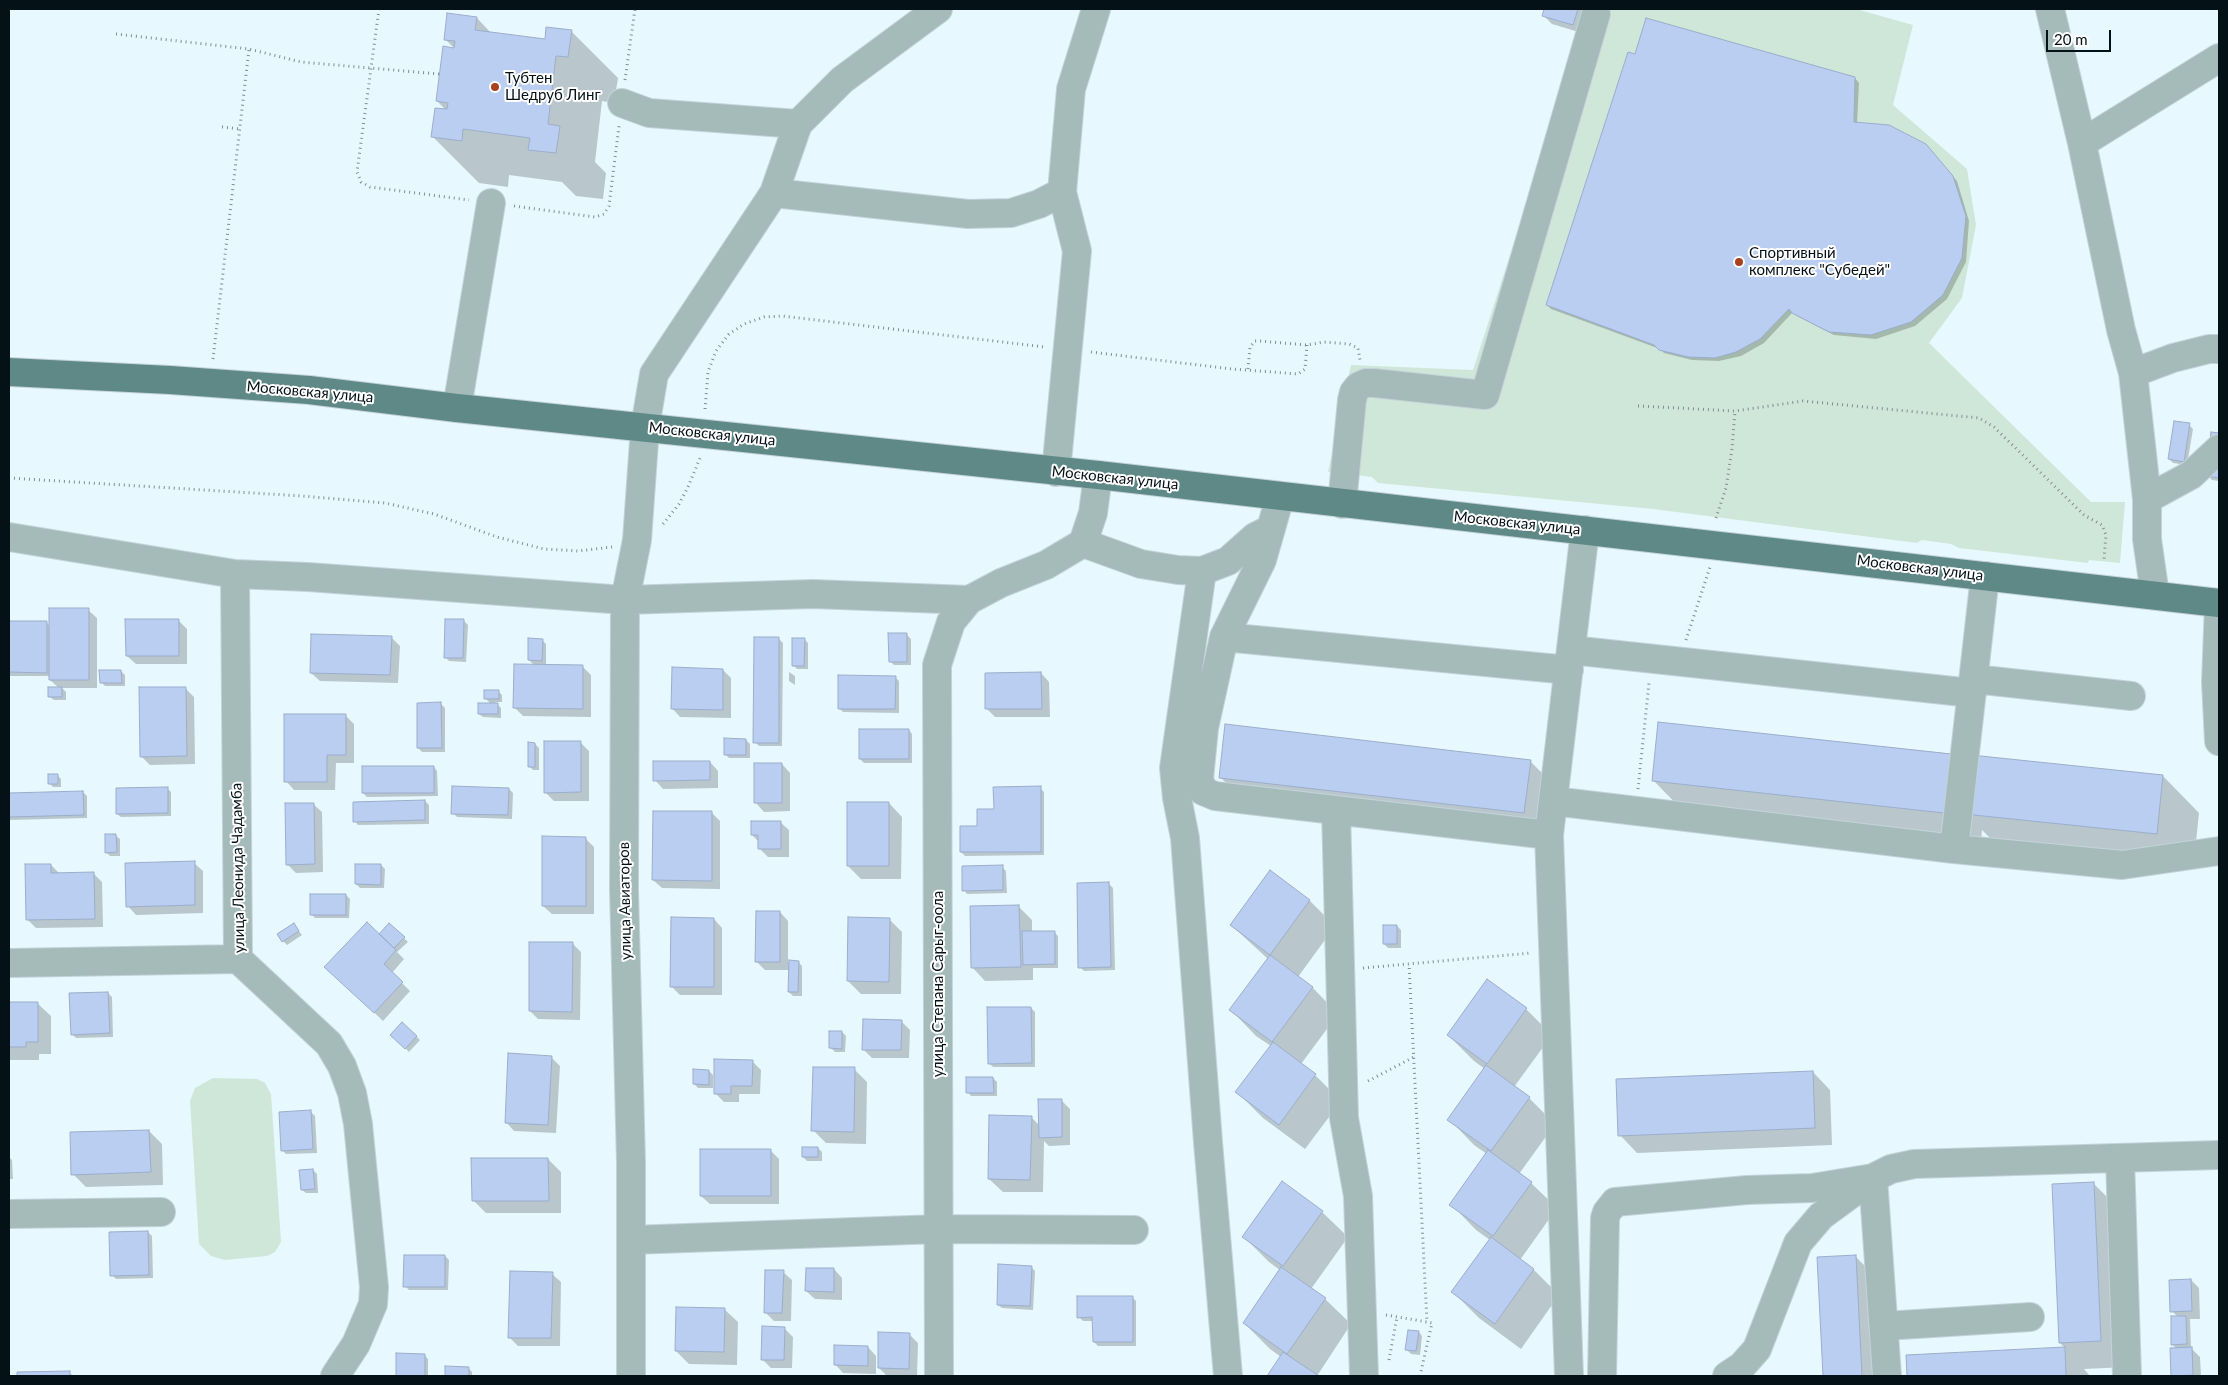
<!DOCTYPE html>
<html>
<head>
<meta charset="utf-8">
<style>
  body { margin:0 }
  #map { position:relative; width:2228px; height:1385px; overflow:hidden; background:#e8f8ff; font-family:Lato,sans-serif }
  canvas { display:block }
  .frame { position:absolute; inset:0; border:10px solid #041117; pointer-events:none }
  .scale { position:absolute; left:2046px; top:30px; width:65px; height:22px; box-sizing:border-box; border:2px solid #041117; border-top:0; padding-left:6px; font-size:15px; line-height:18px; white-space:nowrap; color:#041117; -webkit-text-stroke:4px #fff; paint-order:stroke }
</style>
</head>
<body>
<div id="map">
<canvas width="2228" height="1385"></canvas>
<div class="frame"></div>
<div class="scale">20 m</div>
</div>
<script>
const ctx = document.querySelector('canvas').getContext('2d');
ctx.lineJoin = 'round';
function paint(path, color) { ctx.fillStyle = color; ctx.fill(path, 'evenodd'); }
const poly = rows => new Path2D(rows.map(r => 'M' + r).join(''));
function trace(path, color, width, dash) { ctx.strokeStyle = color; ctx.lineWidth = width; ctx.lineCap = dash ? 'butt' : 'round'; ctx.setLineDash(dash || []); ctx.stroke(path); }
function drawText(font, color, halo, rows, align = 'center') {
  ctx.font = font + ' Lato,sans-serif'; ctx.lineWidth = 4; ctx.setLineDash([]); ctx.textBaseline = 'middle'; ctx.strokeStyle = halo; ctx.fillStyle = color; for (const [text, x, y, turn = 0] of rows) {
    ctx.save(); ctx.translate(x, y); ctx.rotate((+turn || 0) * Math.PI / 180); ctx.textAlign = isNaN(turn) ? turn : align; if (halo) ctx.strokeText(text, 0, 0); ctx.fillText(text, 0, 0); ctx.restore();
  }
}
paint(poly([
  [1589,9,1856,9,1913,25,1893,105,1967,169,1976,225,1962,298,1929,343,2091,502,2125,502,2120,563,2089,560,2088,563,1959,548,1951,544,1922,540,1917,543,1653,509,1378,483,1372,477,1328,472,1351,365,1473,370],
  [213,1078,257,1079,265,1083,271,1094,281,1242,275,1252,267,1256,225,1260,211,1256,199,1244,190,1101,195,1088]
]), '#cfe7d8');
paint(poly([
  [1545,9,1584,9,1582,33,1552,24,1543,15],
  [477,18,491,33,546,40,571,31,618,78,614,103,602,101,595,162,606,173,603,199,576,196,562,182,509,175,508,187,479,183,432,136,447,111,437,101,455,49,445,39],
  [1855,78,1859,83,1857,124,1930,150,1957,181,1969,221,1966,262,1947,299,1915,326,1876,339,1834,335,1797,316,1793,312,1764,343,1741,356,1719,361,1692,360,1664,353,1660,349,1551,309,1547,305],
  [2189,425,2193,429,2187,465,2173,463,2169,459],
  [2212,433,2219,434,2219,481,2212,480,2208,476],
  [88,610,97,618,97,688,62,688,66,692,66,700,54,700,50,697,59,688,50,680,50,676,9,676,9,622,47,623,50,626],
  [178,620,187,629,187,664,136,664,127,656],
  [464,621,468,625,466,662,449,661,445,657],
  [907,635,911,639,911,665,894,665,890,661],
  [391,637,400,646,398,683,320,681,311,673],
  [779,639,783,643,782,746,759,746,755,742],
  [804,639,808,643,808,669,797,669,793,665],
  [542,640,546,644,546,666,582,666,591,675,591,717,523,716,515,708,535,666,529,660],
  [723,670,731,678,731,718,680,717,672,708],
  [121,671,125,675,125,686,105,686,101,682],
  [789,672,795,676,795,685,789,681],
  [1041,673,1049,682,1050,717,995,717,987,709],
  [895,677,899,681,899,713,843,712,839,708],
  [185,688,194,697,195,764,150,765,141,756],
  [498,691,502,695,502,702,495,702,501,708,501,718,483,717,479,714,491,704,485,698],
  [441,704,445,708,445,752,422,752,418,748],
  [345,715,354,724,354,763,336,763,335,790,294,790,286,781],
  [1659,723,2163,776,2199,813,2193,870,2002,850,1982,830,1980,849,1689,817,1653,780],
  [909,730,912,734,912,763,864,763,860,759],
  [746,740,750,744,750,758,729,758,725,754],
  [580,742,589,751,589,801,554,801,545,792],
  [535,744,539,748,539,770,533,770,529,766],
  [1530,761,1566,797,1560,849,1257,813,1220,777],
  [710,762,718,771,718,788,663,789,655,780],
  [782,764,790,773,790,811,764,812,756,803],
  [434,767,437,771,438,796,367,797,363,793],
  [57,775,61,779,61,787,53,787,49,783],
  [167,788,171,792,171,816,121,817,117,814],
  [1040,788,1044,792,1044,855,965,856,961,852,978,827,995,811],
  [509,789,513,793,512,819,457,817,453,813],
  [83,792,87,796,87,818,9,820,9,794],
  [425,801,429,805,429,824,358,825,355,821],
  [889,803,902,817,901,879,861,879,848,866],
  [313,804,322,812,323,872,296,873,287,864],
  [712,813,720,821,720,889,662,888,653,880],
  [780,822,789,830,789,857,768,857,759,848,759,842,752,835],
  [116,836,120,839,120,856,110,856,106,852],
  [585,838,594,847,594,914,552,914,543,906],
  [194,863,203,871,203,913,136,915,128,906],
  [51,865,60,874,94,874,102,882,103,927,36,928,27,919],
  [381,865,385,869,384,888,360,888,356,884],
  [1002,867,1006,871,1007,893,967,894,964,890],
  [1109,884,1113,888,1115,970,1084,971,1080,967],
  [346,895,350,899,349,918,315,918,311,914],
  [1310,901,1335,926,1298,977,1313,988,1338,1014,1301,1064,1315,1075,1341,1101,1305,1149,1263,1118,1237,1092,1271,1046,1256,1036,1231,1010,1268,959,1231,925],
  [1019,907,1032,920,1032,932,1054,932,1058,936,1058,968,1033,968,1033,980,985,981,972,967],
  [780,912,788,921,788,962,798,962,802,966,802,996,793,996,789,992,790,970,765,970,756,961],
  [714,919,722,928,722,995,680,995,671,986],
  [889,919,902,932,901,994,861,994,848,981],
  [390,924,408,942,397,952,404,959,392,973,410,991,383,1021,335,975],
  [294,925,302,935,287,945,283,941],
  [1397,926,1401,930,1401,948,1388,948,1384,944],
  [572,943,581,952,580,1020,538,1019,530,1011],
  [108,993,112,997,113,1037,76,1038,72,1034],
  [9,1003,37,1003,51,1016,51,1054,39,1054,39,1060,9,1060],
  [1031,1008,1035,1012,1035,1067,993,1067,989,1063],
  [1526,1009,1552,1035,1514,1087,1529,1098,1555,1124,1519,1174,1531,1183,1557,1208,1520,1260,1534,1270,1559,1295,1521,1349,1479,1318,1453,1292,1490,1240,1476,1230,1451,1204,1487,1154,1474,1145,1449,1119,1485,1069,1474,1061,1448,1035],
  [901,1021,910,1030,909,1058,872,1058,863,1049],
  [403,1023,420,1040,409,1052,392,1035],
  [842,1032,846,1036,845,1052,835,1052,831,1048],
  [551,1057,560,1066,556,1133,514,1131,506,1122],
  [752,1061,761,1070,760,1094,739,1094,739,1102,724,1102,715,1093],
  [854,1069,867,1082,866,1144,826,1143,813,1130],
  [709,1071,713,1075,713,1088,698,1088,694,1084],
  [1813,1072,1830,1090,1832,1145,1637,1153,1620,1135],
  [993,1078,997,1082,997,1096,971,1096,968,1092],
  [1061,1100,1070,1109,1070,1145,1049,1146,1044,1141,1043,1192,1003,1192,989,1179,1031,1117,1040,1126],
  [311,1112,315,1116,317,1153,286,1154,282,1150],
  [149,1131,162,1144,163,1185,86,1187,73,1174],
  [818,1148,822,1152,822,1161,807,1161,803,1157],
  [771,1151,779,1159,779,1204,710,1204,701,1196],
  [9,1157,12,1160,13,1179,9,1179],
  [548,1159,561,1172,561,1213,486,1213,473,1200],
  [313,1170,317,1174,318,1193,306,1193,302,1190],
  [2093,1183,2119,1209,2126,1367,2084,1369,2090,1376,1908,1376,1907,1356,2066,1349,2060,1343],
  [1322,1212,1348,1237,1311,1289,1325,1299,1351,1324,1317,1376,1268,1376,1281,1357,1270,1349,1244,1323,1280,1270,1269,1262,1244,1237],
  [148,1232,152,1236,153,1278,116,1279,112,1275],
  [445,1256,449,1260,448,1290,409,1290,405,1286],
  [1855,1256,1881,1282,1886,1376,1824,1376,1819,1258],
  [1031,1267,1035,1271,1033,1310,1002,1308,998,1305],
  [834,1269,842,1278,842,1300,815,1299,806,1291],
  [783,1272,792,1280,791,1321,774,1321,765,1312],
  [552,1274,561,1282,560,1346,518,1346,509,1337],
  [2191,1280,2199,1288,2200,1319,2190,1319,2191,1348,2200,1357,2201,1376,2173,1376,2177,1349,2172,1344,2178,1317,2172,1311],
  [1132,1297,1136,1301,1136,1346,1098,1346,1094,1342,1094,1321,1083,1321,1079,1317],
  [724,1309,738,1322,737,1365,689,1364,676,1351],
  [784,1328,793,1337,792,1368,771,1368,762,1359],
  [1419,1332,1422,1336,1420,1355,1411,1354,1407,1350],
  [909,1334,918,1343,917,1376,887,1376,879,1368],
  [868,1347,876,1356,876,1374,843,1373,835,1364],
  [398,1354,424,1355,428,1359,428,1376,397,1376],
  [468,1368,472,1372,472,1376,446,1375],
  [69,1372,73,1376,18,1376,18,1373]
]), '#0003');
const building = poly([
  [1544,9,1578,9,1573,25,1542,16,1544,9],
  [447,13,477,17,475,30,545,39,546,27,572,30,568,57,556,56,548,124,560,126,556,153,528,150,530,138,463,129,462,141,431,137,435,108,447,109,448,103,436,101,443,46,454,48,455,41,444,40,447,13],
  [1646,18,1855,77,1854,122,1889,125,1926,144,1953,176,1966,216,1962,258,1943,295,1911,322,1871,335,1829,332,1792,313,1789,309,1760,339,1736,352,1715,358,1688,357,1659,350,1654,345,1546,305,1628,52,1635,54,1646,18],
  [2174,421,2190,423,2184,462,2168,459,2174,421],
  [2211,432,2219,433,2219,478,2206,476,2211,432],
  [49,608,89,608,89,680,49,680,49,608],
  [125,619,179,619,179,656,126,656,125,619],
  [445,619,464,619,463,658,444,658,445,619],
  [9,621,47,621,47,673,9,672,9,621],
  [888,633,907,633,907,662,889,662,888,633],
  [311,634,392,636,390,675,310,673,311,634],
  [754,637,779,637,779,743,753,743,754,637],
  [528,638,543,639,542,661,528,660,528,638],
  [792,638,805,638,804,666,792,666,792,638],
  [514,664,583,665,583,709,513,708,514,664],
  [672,667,723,669,723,710,671,709,672,667],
  [99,670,121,670,122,683,100,683,99,670],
  [1041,672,1042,709,985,709,985,673,1041,672],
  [838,675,896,676,895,709,838,709,838,675],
  [48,687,62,687,62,697,48,697,48,687],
  [139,687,186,687,187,756,140,757,139,687],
  [484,690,499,690,499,699,484,699,484,690],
  [441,702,442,748,417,748,417,703,441,702],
  [478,703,498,703,498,714,478,714,478,703],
  [284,714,346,714,346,755,327,755,327,782,284,782,284,714],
  [1658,722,1951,754,1944,813,1652,781,1658,722],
  [1225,724,1531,760,1524,813,1219,778,1225,724],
  [859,729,909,729,909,759,859,759,859,729],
  [724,738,746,739,746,755,724,755,724,738],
  [544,741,581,741,581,792,544,793,544,741],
  [528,742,535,743,535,767,528,767,528,742],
  [1971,755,2163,775,2157,834,1964,814,1971,755],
  [653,761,710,761,710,780,653,781,653,761],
  [754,763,782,763,782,803,754,803,754,763],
  [362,766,434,766,434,793,362,793,362,766],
  [48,774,58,774,58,784,48,784,48,774],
  [452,786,509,788,508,815,451,814,452,786],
  [1041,786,1041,852,960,852,960,826,977,826,977,809,994,809,993,787,1041,786],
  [168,787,168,813,116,814,116,788,168,787],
  [83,791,84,815,9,817,9,793,83,791],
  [425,800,425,820,353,822,353,802,425,800],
  [847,802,889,802,889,866,847,866,847,802],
  [285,803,314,803,315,864,286,865,285,803],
  [653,811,712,811,712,881,652,880,653,811],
  [751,821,781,821,781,849,758,849,758,835,751,835,751,821],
  [105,834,116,834,117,852,105,853,105,834],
  [542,836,586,837,586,906,542,906,542,836],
  [195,861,195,905,126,907,125,863,195,861],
  [25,864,51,864,51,873,94,872,95,919,26,920,25,864],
  [355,864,381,864,381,885,355,884,355,864],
  [1003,865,1003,890,962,891,962,866,1003,865],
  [1270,870,1310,900,1270,955,1230,925,1270,870],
  [1109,882,1111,967,1078,968,1077,883,1109,882],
  [310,894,346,894,346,915,310,915,310,894],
  [1019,905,1021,967,971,968,970,906,1019,905],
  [756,911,780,911,780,962,755,962,756,911],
  [671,917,714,918,714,987,670,987,671,917],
  [848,917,890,918,889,982,847,981,848,917],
  [367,922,396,950,384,964,403,982,374,1013,324,967,367,922],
  [294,923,299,931,282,942,277,934,294,923],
  [389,923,405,937,394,948,379,934,389,923],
  [1383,925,1397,925,1397,944,1383,944,1383,925],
  [1022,931,1055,931,1055,964,1023,965,1022,931],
  [529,942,573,942,572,1012,529,1011,529,942],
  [1270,955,1313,987,1272,1042,1229,1010,1270,955],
  [789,960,799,961,798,992,788,992,789,960],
  [1487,979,1527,1008,1487,1064,1447,1035,1487,979],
  [108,992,110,1033,71,1035,69,993,108,992],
  [9,1002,38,1002,38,1042,26,1042,26,1047,9,1047,9,1002],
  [987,1007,1031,1007,1032,1063,988,1064,987,1007],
  [863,1019,902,1020,901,1050,862,1050,863,1019],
  [402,1022,417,1036,405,1049,390,1035,402,1022],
  [829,1031,842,1031,842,1049,829,1048,829,1031],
  [1273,1042,1316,1074,1279,1125,1235,1092,1273,1042],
  [508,1053,552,1056,548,1125,505,1123,508,1053],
  [714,1059,753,1060,752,1086,731,1086,731,1094,714,1094,714,1059],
  [1486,1065,1530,1097,1491,1151,1447,1120,1486,1065],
  [813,1067,855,1067,854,1132,811,1131,813,1067],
  [693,1069,709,1070,709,1085,693,1084,693,1069],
  [1813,1071,1815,1128,1618,1136,1616,1079,1813,1071],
  [966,1077,993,1077,994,1093,966,1093,966,1077],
  [1038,1099,1062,1099,1062,1137,1039,1138,1038,1099],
  [311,1110,313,1149,281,1151,279,1112,311,1110],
  [989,1115,1032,1116,1030,1180,988,1179,989,1115],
  [149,1130,151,1172,71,1175,70,1132,149,1130],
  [802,1147,818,1147,818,1157,802,1157,802,1147],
  [700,1149,771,1149,771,1196,700,1196,700,1149],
  [1488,1150,1532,1182,1493,1236,1449,1205,1488,1150],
  [471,1158,548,1158,549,1201,472,1201,471,1158],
  [313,1169,315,1189,301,1190,299,1170,313,1169],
  [1282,1181,1323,1211,1283,1266,1242,1237,1282,1181],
  [2094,1182,2101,1341,2059,1343,2052,1184,2094,1182],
  [148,1231,149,1275,110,1276,109,1232,148,1231],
  [1491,1237,1534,1269,1495,1324,1451,1292,1491,1237],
  [404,1255,445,1255,445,1287,403,1287,404,1255],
  [1856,1255,1862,1376,1823,1376,1817,1257,1856,1255],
  [998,1264,1032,1266,1030,1306,997,1305,998,1264],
  [1281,1267,1326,1298,1287,1354,1243,1323,1281,1267],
  [806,1268,834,1268,834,1292,805,1291,806,1268],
  [765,1270,784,1270,782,1313,764,1313,765,1270],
  [510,1271,553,1272,551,1338,508,1338,510,1271],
  [2191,1279,2192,1311,2170,1312,2169,1280,2191,1279],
  [1077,1296,1133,1296,1133,1342,1093,1342,1092,1317,1077,1318,1077,1296],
  [676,1307,725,1308,724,1352,675,1351,676,1307],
  [2171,1316,2186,1316,2187,1344,2171,1345,2171,1316],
  [762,1326,785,1327,784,1360,761,1360,762,1326],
  [1408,1330,1419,1331,1416,1351,1405,1350,1408,1330],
  [878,1332,910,1333,909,1369,878,1368,878,1332],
  [834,1345,868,1346,868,1366,834,1365,834,1345],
  [2065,1347,2066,1376,1907,1376,1906,1355,2065,1347],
  [2192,1347,2193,1375,2171,1376,2170,1348,2192,1347],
  [1283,1352,1319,1376,1267,1376,1283,1352],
  [396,1353,425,1354,425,1376,396,1376,396,1353],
  [445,1366,469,1367,469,1376,445,1376,445,1366],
  [70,1371,70,1376,17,1376,17,1372,70,1371]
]);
paint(building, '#b9cef1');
trace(building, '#9badca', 1);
const minor = poly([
  [2050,9,2082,143,2121,330,2133,373,2147,499,2147,539,2155,595],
  [622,103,649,113,798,124],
  [2082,143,2219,58],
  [1062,192,1071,89,1096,9],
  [774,193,798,124,842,80,938,9],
  [2133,373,2173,358,2209,349,2219,349],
  [457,408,491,203],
  [1280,497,1262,560,1224,637,1204,728,1199,779,1203,791,1215,796,1549,835],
  [2147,499,2191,475,2219,449],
  [1342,504,1352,400,1354,392,1359,386,1366,383,1374,383,1485,395,1596,14],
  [9,537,235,574,308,577,625,600,813,594,969,600,1001,583,1046,565,1083,543,1093,513,1098,475],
  [1083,543,1141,564,1178,570,1202,571,1228,561,1255,537,1271,529],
  [1202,571,1174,768,1177,798,1185,838,1208,1142,1228,1376],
  [235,574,238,959,329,1044,342,1066,352,1093,358,1124,374,1287,373,1304,356,1344,335,1376],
  [2219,604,2216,682,2219,741],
  [1224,637,1569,670],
  [1571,650,1972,693],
  [1974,679,2131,696],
  [1553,801,1954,849,2122,865,2219,851],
  [1336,810,1344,1118,1358,1196,1364,1376],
  [1954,849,1985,576],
  [9,963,238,959],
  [2120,1158,2127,1376],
  [9,1214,161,1212],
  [631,1240,939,1229,1134,1230],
  [1884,1326,2030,1317],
  [631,1376,631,1163,624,889,625,600,637,540,645,427,654,374,774,193,968,214,1011,213,1039,204,1062,192,1077,251,1056,472],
  [939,1376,937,665,951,622,969,600],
  [1569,1376,1549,835,1585,530],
  [1602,1376,1605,1218,1607,1212,1615,1202,1747,1190,1812,1188,1873,1178,1887,1376],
  [1727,1376,1742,1366,1757,1349,1798,1243,1821,1216,1873,1178,1891,1169,1914,1164,2219,1155]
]);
const major = poly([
  [9,372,170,380,309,390,457,408,1098,475,2219,603]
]);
trace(minor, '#c4d3da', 30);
trace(major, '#c4d3da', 30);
trace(poly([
  [379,9,357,172,361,182,370,187,469,200],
  [116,34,249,49,301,62,439,74],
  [625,80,635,9],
  [222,127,240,129],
  [514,206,595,217,604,214,609,206,619,126],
  [1091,352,1232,369,1298,374,1305,369,1307,345],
  [213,359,249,49],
  [1248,369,1250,347,1255,341,1259,341,1307,345,1324,342,1349,344,1358,348,1360,360],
  [1638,406,1735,411,1803,401,1979,418,1994,427,2084,515,2102,525,2106,535,2104,559],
  [705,409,708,372,716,351,729,334,744,324,764,317,782,316,1045,347],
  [9,478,302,496,385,503,434,514,497,537,544,549,578,551,612,547],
  [1716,518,1726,488,1732,449,1735,411],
  [663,524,679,504,688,487,700,458],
  [1686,640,1710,567],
  [1638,789,1649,683],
  [1363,968,1531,953],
  [1368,1081,1414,1057],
  [1386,1315,1427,1322,1409,964],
  [1389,1360,1397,1317],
  [1420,1376,1432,1323,1427,1322]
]), '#7f8e95', 3, [1, 4]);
trace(minor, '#a4bbb9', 28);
trace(major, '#5f8987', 28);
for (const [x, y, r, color] of [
  [495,87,5,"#a8411d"],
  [1739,262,5,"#a8411d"]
]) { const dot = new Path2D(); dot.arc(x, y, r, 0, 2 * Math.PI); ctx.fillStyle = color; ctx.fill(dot); trace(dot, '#fff', 2); }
drawText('15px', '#041117', '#fff', [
  ["Тубтен",505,78],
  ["Шедруб Линг",505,95],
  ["Спортивный",1749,253],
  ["комплекс \"Субедей\"",1749,270]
], 'left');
drawText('15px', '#041117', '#fff', [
  ["Московская улица",310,392,5],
  ["Московская улица",712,434,6],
  ["Московская улица",1115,478,6],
  ["Московская улица",1517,523,6],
  ["Московская улица",1920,568,7],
  ["улица Леонида Чадамба",238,868,-91],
  ["улица Авиаторов",625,901,-91],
  ["улица Степана Сарыг-оола",938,984,-90]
]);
</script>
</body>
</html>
